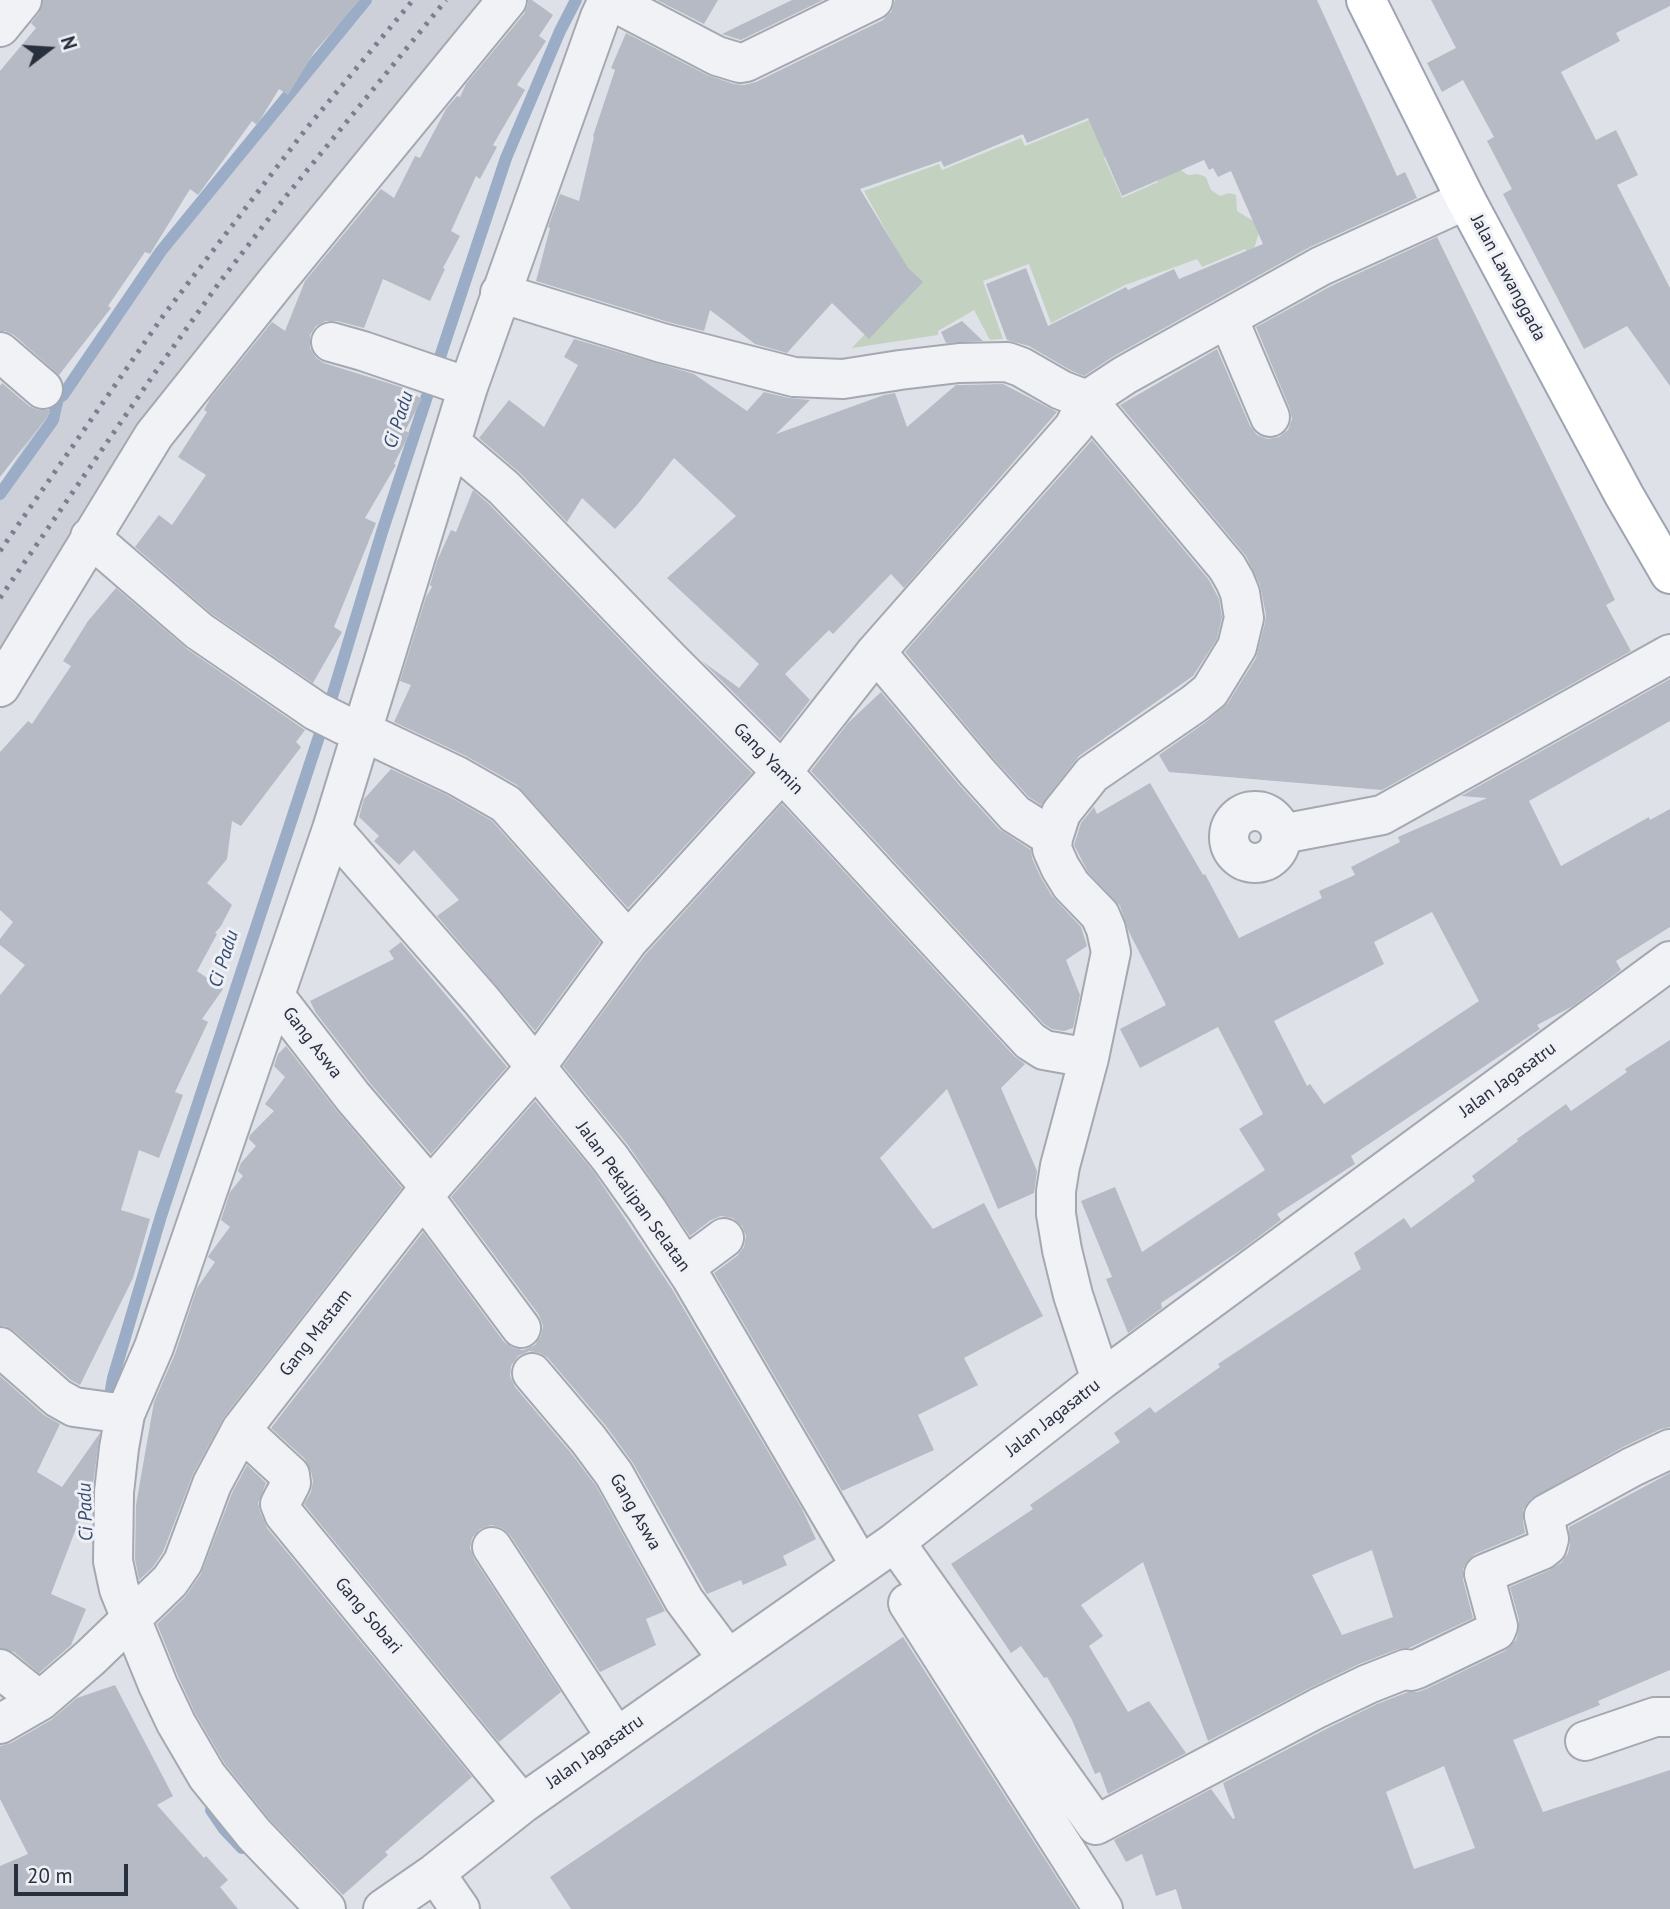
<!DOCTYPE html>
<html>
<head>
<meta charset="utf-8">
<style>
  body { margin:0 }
  #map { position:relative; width:1670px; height:1909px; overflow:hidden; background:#dee1e7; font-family:"PT Sans",sans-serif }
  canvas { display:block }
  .north { position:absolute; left:14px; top:14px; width:70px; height:70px; -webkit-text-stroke:5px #eef0f5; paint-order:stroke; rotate:73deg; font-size:19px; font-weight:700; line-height:28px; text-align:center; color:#282f3d }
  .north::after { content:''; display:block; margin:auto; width:24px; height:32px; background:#282f3d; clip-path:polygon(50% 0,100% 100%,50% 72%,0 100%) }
  .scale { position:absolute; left:14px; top:1864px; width:114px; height:32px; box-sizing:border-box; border:4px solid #282f3d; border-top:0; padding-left:9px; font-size:21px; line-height:24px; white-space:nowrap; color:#282f3d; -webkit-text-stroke:5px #eef0f5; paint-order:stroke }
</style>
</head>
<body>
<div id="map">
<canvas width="1670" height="1909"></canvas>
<div class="north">N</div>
<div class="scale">20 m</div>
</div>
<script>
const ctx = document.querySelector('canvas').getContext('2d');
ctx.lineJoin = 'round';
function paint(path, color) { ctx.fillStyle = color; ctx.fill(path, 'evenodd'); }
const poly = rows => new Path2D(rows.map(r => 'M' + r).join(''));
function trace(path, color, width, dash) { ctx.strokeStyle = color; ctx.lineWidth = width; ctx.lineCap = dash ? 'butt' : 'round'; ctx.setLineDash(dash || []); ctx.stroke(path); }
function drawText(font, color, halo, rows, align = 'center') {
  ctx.font = font + ' "PT Sans",sans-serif'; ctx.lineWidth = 6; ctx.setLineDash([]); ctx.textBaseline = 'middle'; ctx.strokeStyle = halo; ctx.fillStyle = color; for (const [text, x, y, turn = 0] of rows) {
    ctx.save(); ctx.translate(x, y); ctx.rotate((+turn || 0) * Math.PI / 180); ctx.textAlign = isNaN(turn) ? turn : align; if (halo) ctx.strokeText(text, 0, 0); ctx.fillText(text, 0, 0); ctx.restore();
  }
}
paint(poly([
  [359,0,485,0,0,652,0,484,116,306,168,235]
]), '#cdd0d9');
paint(poly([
  [1094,118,1110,154,1104,158,1122,198,1158,182,1141,143,1188,175,1198,174,1206,177,1211,190,1220,196,1229,193,1236,195,1237,211,1255,222,1259,232,1252,256,1245,249,1202,267,1197,259,1125,285,1051,323,1029,264,983,281,1003,339,990,340,974,310,938,331,938,335,852,348,914,281,864,191,939,164,942,170,1021,138,1025,146]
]), '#c3d1c0');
trace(poly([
  [0,494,53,420,58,398,63,395,161,251,366,0],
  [108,1407,113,1378,161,1216,331,700,382,532,506,158,560,31,576,0],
  [211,1810,224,1829,242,1848]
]), '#9badc6', 12);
paint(poly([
  [43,0,360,0,315,51,288,95,279,89,257,125,252,121,198,195,190,189,150,254,145,252,108,306,111,308,59,375,14,335,5,331,0,331,0,71,36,28,31,23,39,13],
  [528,0,532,0,553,15,539,36,546,41,517,85,525,90,493,145,497,147,480,179,476,176,451,231,460,236,443,268,445,269,430,301,383,279,364,328,337,321,326,321,316,326,310,335,310,348,316,358,324,363,401,387,422,399,405,431,410,433,394,464,396,465,365,518,376,523,334,627,342,632,313,683,212,614,135,547,159,515,172,525,206,475,178,457,207,412,204,410,210,399,272,322,285,331,305,281,381,189,394,198,415,156,420,158,446,109,457,96,460,97,466,84,524,14,528,4],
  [657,0,718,0,704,24],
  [792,0,823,0,741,40,722,34],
  [895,0,1317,0,1397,176,1405,172,1417,198,1310,247,1114,356,1084,376,1070,370,1029,346,1007,340,986,284,1026,268,1048,326,1126,287,1128,290,1174,269,1179,279,1263,244,1231,171,1218,177,1213,168,1209,170,1204,160,1122,196,1088,118,1027,143,1023,134,944,167,941,161,860,189,908,268,923,282,869,339,832,303,787,353,755,344,710,310,704,331,668,322,536,281,550,228,548,227,560,194,579,201,594,137,593,136,615,70,611,68,626,33,707,75,734,84,744,85,756,82,883,20,891,12],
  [1431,0,1670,0,1670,6,1616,33,1620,41,1561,72,1596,140,1616,130,1638,175,1617,185,1670,288,1670,386,1627,326,1584,349,1503,194,1512,189,1487,141,1494,137,1463,80,1442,92,1427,63,1456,48],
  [1437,237,1615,600,1606,605,1631,651,1382,790,1169,772,1159,755,1206,722,1228,703,1256,658,1265,623,1266,615,1260,585,1246,556,1120,405,1217,349,1250,426,1257,435,1267,439,1279,437,1288,430,1292,419,1290,409,1256,327,1331,286],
  [962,321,983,341,946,343,941,332],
  [574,339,694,374,747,411,764,392,789,398,810,400,776,434,884,395,895,393,907,427,956,385,961,385,1003,384,1057,412,904,588,891,574,833,634,829,630,785,674,810,700,780,739,702,661,739,688,759,664,667,578,736,516,674,458,637,505,615,529,582,498,567,522,520,473,479,438,509,400,544,427,578,365,564,357],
  [2,383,29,406,38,410,48,410,51,412,0,477,0,386],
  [1092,440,1209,580,1219,599,1222,617,1217,639,1193,676,1079,756,1041,805,1029,797,993,758,905,652],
  [473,490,489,504,653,674,752,773,628,908,517,785,466,756,394,722,411,685,400,681,426,597,432,587,430,585,437,561,451,530,456,532],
  [116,588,187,649,305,730,296,742,301,747,241,826,232,821,227,859,207,883,232,905,221,926,215,933,217,934,197,971,223,989,202,1019,208,1022,175,1092,183,1095,159,1158,139,1150,121,1210,150,1219,133,1278,80,1385,71,1380,14,1331,5,1326,0,1326,0,995,25,965,0,945,0,939,13,922,0,910,0,752,28,721,32,724,71,666,63,661,88,621],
  [1670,679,1670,721,1529,801,1561,866,1649,817,1650,820,1670,809,1670,927,1616,961,1621,970,1573,1006,1537,1025,1540,1029,1351,1156,1355,1164,1277,1214,1281,1220,1241,1250,1161,1303,1162,1308,1128,1333,1106,1279,1112,1277,1081,1201,1115,1187,1142,1252,1265,1170,1239,1129,1263,1114,1218,1027,1140,1068,1120,1029,1166,1005,1129,932,1120,906,1088,872,1074,845,1081,823,1094,807,1097,814,1150,783,1203,875,1205,874,1239,938,1322,898,1319,891,1355,875,1351,867,1400,842,1398,837,1487,798,1461,796],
  [1432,912,1479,1001,1324,1104,1310,1084,1307,1086,1274,1021,1384,964,1374,942],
  [881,692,960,786,999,829,1031,850,1032,858,1040,876,1052,896,1081,927,1087,946,1066,960,1080,995,1073,1028,1064,1031,1052,1029,1044,1024,811,771,848,723],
  [391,769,447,795,492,821,600,942,535,1031,437,916,459,900,414,850,399,865,374,841,379,836,359,817,364,799],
  [782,804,1014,1056,1025,1064,1001,1088,1037,1171,1034,1193,998,1209,947,1089,880,1158,933,1229,984,1203,1043,1316,964,1358,978,1385,918,1415,934,1450,842,1491,714,1273,737,1256,744,1247,746,1236,742,1226,733,1218,721,1216,711,1220,690,1236,628,1145,563,1066,645,955],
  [401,942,507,1067,431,1154,370,1083,316,1013,310,1001,394,959,389,951],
  [1670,1040,1670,1427,1661,1429,1623,1447,1531,1499,1523,1510,1523,1521,1525,1533,1475,1554,1468,1560,1463,1569,1463,1580,1473,1618,1409,1648,1398,1649,1359,1664,1308,1689,1208,1741,1143,1562,1081,1605,1103,1636,1089,1646,1128,1712,1149,1701,1186,1753,1108,1794,1100,1772,1095,1774,1072,1720,1047,1677,1044,1678,1021,1646,1011,1653,951,1564,1033,1509,1030,1505,1120,1442,1114,1433,1150,1407,1155,1413,1220,1367,1218,1364,1361,1269,1354,1253,1404,1218,1411,1228,1475,1181,1472,1176,1518,1141,1517,1139,1566,1104,1571,1111,1627,1072,1625,1069],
  [1372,1550,1393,1617,1342,1635,1312,1575],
  [286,1046,336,1110,402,1188,224,1417,193,1474,163,1552,153,1567,139,1580,135,1559,136,1505,154,1402,175,1354,197,1288,215,1262,208,1257,209,1255,230,1227,221,1220,230,1192,243,1176,238,1171,241,1163,256,1146,249,1139,250,1135,274,1111,265,1104,285,1077,274,1066,278,1054],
  [535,1101,593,1171,672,1289,802,1509,816,1539,783,1556,787,1565,743,1585,741,1580,707,1594,633,1463,606,1426,548,1358,540,1353,529,1351,518,1356,511,1366,510,1376,515,1387,571,1453,596,1486,665,1611,646,1619,656,1645,600,1672,510,1535,502,1528,491,1525,480,1529,472,1538,470,1548,474,1559,561,1692,499,1742,304,1504,311,1492,313,1481,311,1471,305,1459,271,1428,423,1232,504,1342,513,1348,523,1350,535,1345,541,1336,543,1326,539,1315,451,1197],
  [0,1376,44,1415,60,1424,37,1472,62,1487,100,1433,93,1484,51,1594,86,1609,71,1645,39,1673,14,1652,0,1648],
  [247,1465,266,1483,258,1503,260,1512,267,1528,472,1777,385,1852,388,1855,343,1895,270,1820,225,1764,195,1713,178,1676,157,1624,185,1597,201,1574,232,1493],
  [1670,1473,1670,1670,1598,1701,1600,1705,1513,1740,1543,1812,1670,1770,1670,1909,1182,1909,1176,1889,1156,1896,1142,1854,1126,1862,1114,1840,1211,1789,1233,1819,1235,1818,1223,1783,1328,1728,1377,1704,1408,1692,1418,1692,1426,1689,1505,1651,1516,1640,1518,1633,1519,1620,1510,1587,1550,1570,1561,1563,1568,1553,1570,1545,1569,1527],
  [1444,1766,1475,1848,1414,1869,1386,1792],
  [903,1637,1077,1909,571,1909,550,1877],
  [115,1685,173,1796,157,1805,204,1858,206,1856,228,1880,220,1887,238,1909,0,1909,0,1866,28,1854,0,1799,0,1746,11,1743,51,1720,77,1698]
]), '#b6bac4');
const minor = poly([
  [610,0,717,56,740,63,746,62,873,0],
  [0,27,22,0],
  [500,293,662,343,794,377,843,379,900,370,959,363,1007,362,1021,367,1061,390,1087,400,1227,567,1235,581,1240,593,1244,618,1237,647,1210,691,1194,704,1092,774,1061,813,1053,838,1052,849,1060,867,1071,885,1100,915,1106,929,1111,952,1089,1058,1060,1166,1056,1191,1056,1214,1062,1250,1073,1295,1101,1380],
  [1228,318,1270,417],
  [331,342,363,351,468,387],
  [0,352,43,389],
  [452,444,504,488,669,659,782,772,1030,1041,1044,1050,1089,1058],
  [90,537,199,631,316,711,344,725,362,731,457,776,506,804,628,941],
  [876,652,977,772,1015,814,1053,838],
  [0,687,154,435,276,282,507,0],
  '1229 837a26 26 0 1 1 52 0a26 26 0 1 1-52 0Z',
  [332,829,482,1001,610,1158,647,1210,691,1277,860,1565],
  [1282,834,1382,815,1670,654],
  [275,996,353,1097,430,1187],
  [423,1196,521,1328],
  [685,1267,724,1238],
  [0,1347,58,1398,74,1407,125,1414],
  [532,1373,588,1439,614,1474,684,1600,728,1659],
  [241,1430,290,1475,291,1483,280,1504,284,1514,522,1804],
  [895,1542,1096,1825,1318,1708,1368,1684,1406,1669,1411,1671,1417,1669,1496,1631,1498,1626,1484,1574,1542,1550,1547,1546,1549,1539,1544,1516,1546,1514,1632,1467,1670,1449],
  [492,1547,616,1737],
  [908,1603,1103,1909],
  [0,1669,40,1701],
  [0,1724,40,1701,90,1658,170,1581,183,1562,212,1484,241,1430,423,1196,535,1068,628,941,782,772,876,652,1074,427,1087,400,1125,375,1321,266,1466,200],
  [1585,1741,1655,1717,1670,1717],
  [435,1873,460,1909],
  [326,1909,254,1834,207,1776,176,1723,158,1685,119,1589,113,1561,114,1492,119,1448,125,1414,154,1347,332,829,468,387,600,17,608,0],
  [383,1909,435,1873,522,1804,895,1542,1101,1380,1670,961]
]);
const major = poly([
  [1366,0,1466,200,1624,495,1670,574]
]);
trace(minor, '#a4a8b1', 42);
trace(major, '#9ea5b2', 42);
trace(minor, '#f1f2f6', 38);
trace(major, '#fff', 38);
trace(poly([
  [0,551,163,316,306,129,413,0],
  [0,598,154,374,219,283,287,195,446,0]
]), '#798090', 5, [3.5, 7]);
drawText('18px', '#282f3d', '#eef0f5', [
  ["Jalan Lawanggada",1508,278,62],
  ["Gang Yamin",768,759,46],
  ["Gang Aswa",312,1043,52],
  ["Jalan Jagasatru",1508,1080,-36],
  ["Jalan Pekalipan Selatan",633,1197,54],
  ["Gang Mastam",316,1333,-52],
  ["Jalan Jagasatru",1053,1418,-38],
  ["Gang Aswa",635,1512,60],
  ["Gang Sobari",368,1616,50],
  ["Jalan Jagasatru",595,1752,-35]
]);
drawText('italic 19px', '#354b6f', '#eef0f5', [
  ["Ci Padu",399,420,-72],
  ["Ci Padu",224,959,-72],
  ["Ci Padu",86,1512,-92]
]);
</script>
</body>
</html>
